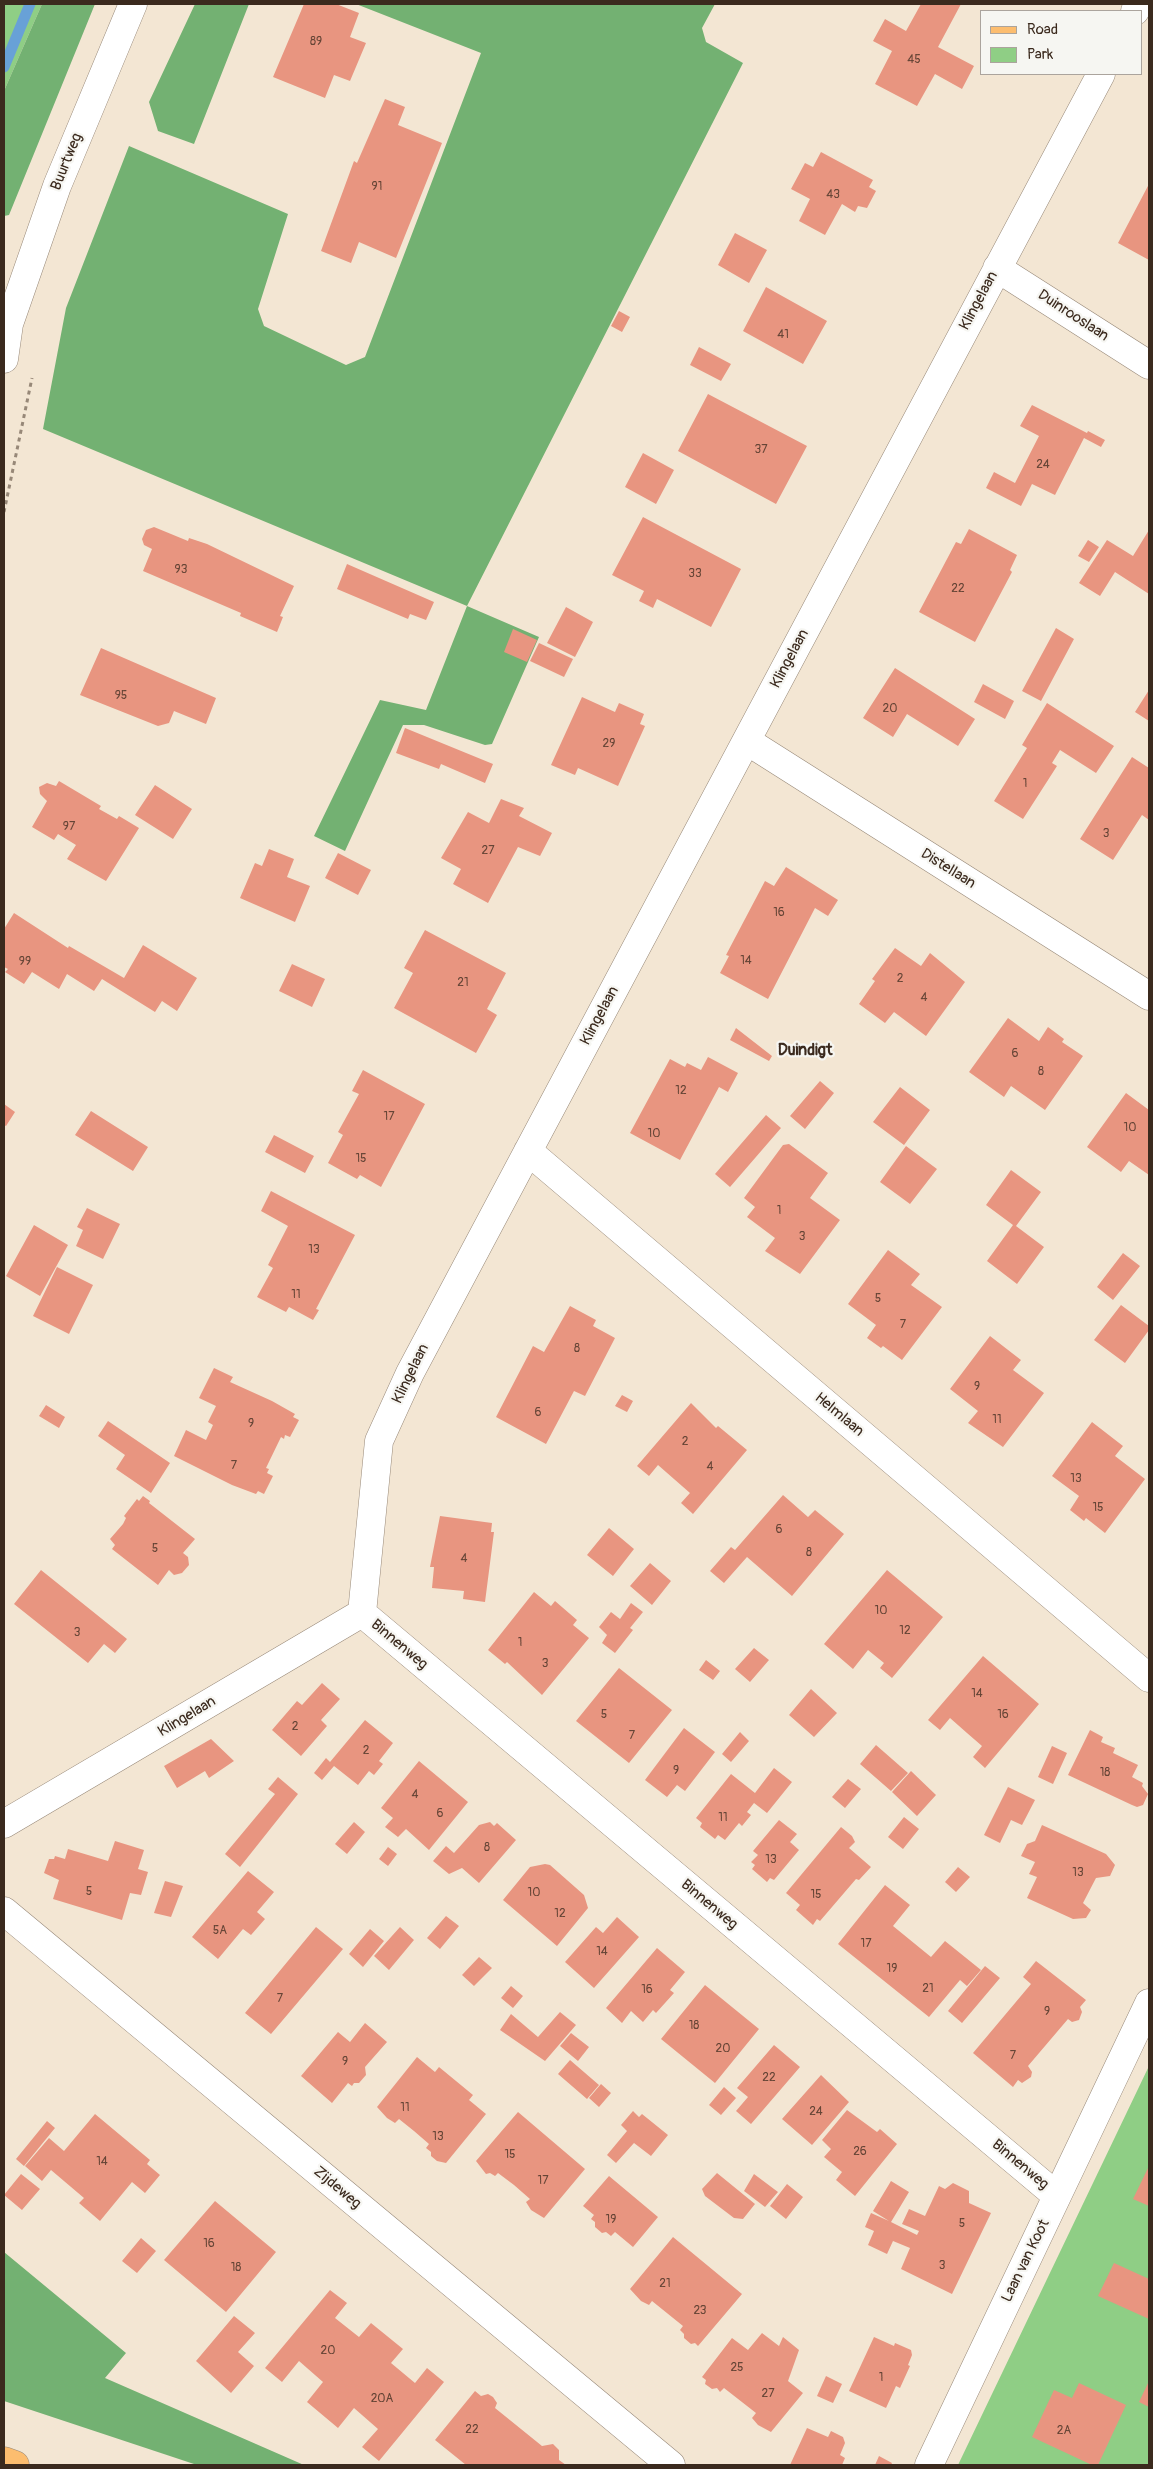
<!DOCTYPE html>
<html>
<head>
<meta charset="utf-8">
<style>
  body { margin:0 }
  #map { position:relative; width:1153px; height:2469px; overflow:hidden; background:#f3e6d3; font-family:Pangolin,sans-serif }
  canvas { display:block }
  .frame { position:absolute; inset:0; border:5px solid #3b2a1e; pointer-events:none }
  .legend { position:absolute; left:980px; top:10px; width:162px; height:65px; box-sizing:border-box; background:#f6f6f2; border:1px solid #aba49d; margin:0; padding:6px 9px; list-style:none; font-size:15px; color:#3b2a1e }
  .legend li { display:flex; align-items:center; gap:10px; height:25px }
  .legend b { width:25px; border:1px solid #aba49d }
</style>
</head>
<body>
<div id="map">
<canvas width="1153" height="2469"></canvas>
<div class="frame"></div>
<ul class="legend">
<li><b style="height:6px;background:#fcbd6f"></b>Road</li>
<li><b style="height:14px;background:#8fce85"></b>Park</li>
</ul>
</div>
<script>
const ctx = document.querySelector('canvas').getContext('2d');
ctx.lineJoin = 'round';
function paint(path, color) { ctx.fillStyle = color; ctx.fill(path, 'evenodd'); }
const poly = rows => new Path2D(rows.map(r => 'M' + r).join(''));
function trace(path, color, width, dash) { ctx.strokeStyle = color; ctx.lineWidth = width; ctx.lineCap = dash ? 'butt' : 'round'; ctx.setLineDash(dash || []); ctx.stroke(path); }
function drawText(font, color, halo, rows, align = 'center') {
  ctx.font = font + ' Pangolin,sans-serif'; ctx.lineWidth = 4.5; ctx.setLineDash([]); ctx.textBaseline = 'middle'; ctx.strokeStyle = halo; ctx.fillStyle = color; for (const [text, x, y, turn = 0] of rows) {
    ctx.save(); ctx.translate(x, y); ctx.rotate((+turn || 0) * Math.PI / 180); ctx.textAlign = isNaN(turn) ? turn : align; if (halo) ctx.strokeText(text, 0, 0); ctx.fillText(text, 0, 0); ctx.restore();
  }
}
paint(poly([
  [4,4,42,4,4,91],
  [1149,2066,1149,2465,958,2465]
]), '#8fce85');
paint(poly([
  [42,4,95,4,9,215,4,216,4,91],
  [195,4,249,4,194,144,158,131,149,102],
  [356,4,715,4,702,28,706,42,743,63,467,606,539,637,492,744,485,745,424,725,403,725,345,851,314,836,380,700,426,710,467,606,43,429,66,308,129,146,288,214,258,309,264,326,346,365,365,357,481,53],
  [4,2252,126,2353,105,2378,304,2465,197,2465,4,2401]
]), '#73b172');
trace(poly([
  [4,67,30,4]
]), '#68a1d7', 11);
paint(poly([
  [304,4,336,4,359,13,350,37,366,43,350,81,334,75,325,98,273,77],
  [921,4,961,4,938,47,974,66,962,89,935,74,917,106,875,84,892,51,873,41,885,19,906,31],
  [385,99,405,107,398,125,442,143,396,258,359,242,351,263,321,251,354,161,357,163],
  [821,152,873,180,869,187,876,191,867,208,858,206,855,212,842,204,825,235,799,221,810,199,791,189,805,163,813,167],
  [1149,184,1149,260,1118,243],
  [735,233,767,250,749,283,718,265],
  [766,287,827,321,803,364,743,331],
  [619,311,630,317,622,332,611,326],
  [699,347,731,364,721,381,690,365],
  [708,394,807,446,776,504,678,451],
  [1032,405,1087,433,1088,431,1105,440,1101,447,1084,438,1055,495,1032,484,1021,506,986,488,994,472,1015,483,1039,436,1020,426],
  [643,453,674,470,656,504,625,487],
  [643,517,741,569,711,627,657,599,653,608,639,601,644,591,612,575],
  [154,527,188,541,189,538,207,544,294,586,280,616,283,617,277,632,240,616,241,613,143,571,152,549,144,545,142,539,146,530],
  [969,529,1017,555,1010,570,1012,572,975,642,919,612,956,542,961,544],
  [1149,530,1149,594,1115,572,1100,596,1079,583,1107,540,1133,556],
  [1088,540,1099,547,1089,562,1078,556],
  [347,564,434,602,426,620,410,614,408,619,337,589],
  [566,607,593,622,575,657,547,643],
  [1056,628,1074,639,1041,701,1022,691],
  [513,629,537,640,527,662,504,652],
  [539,643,573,659,564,677,530,661],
  [101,648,216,698,206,724,174,711,169,723,158,726,80,695],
  [895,668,975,719,958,746,907,714,893,737,863,718],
  [983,684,1014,701,1005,719,974,702],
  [1149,690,1149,721,1135,712],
  [582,697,615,712,619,703,644,714,640,724,645,726,618,786,578,768,575,775,551,765],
  [1047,703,1114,746,1096,773,1060,750,1052,763,1057,766,1023,819,994,801,1027,748,1022,745],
  [405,728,493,764,485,783,441,764,439,769,396,753],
  [1132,757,1149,768,1149,820,1142,815,1113,860,1080,839],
  [59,781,101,806,99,809,117,819,119,816,139,828,106,881,67,859,76,845,58,834,54,840,32,827,47,801,40,794,39,787,47,783,56,786],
  [155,785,192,809,173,839,135,815],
  [501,799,524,808,519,816,552,833,540,856,518,847,488,903,453,884,461,869,441,858,468,812,489,823],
  [269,849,294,859,287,877,310,886,295,922,240,898,255,863,262,866],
  [338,853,371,870,358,895,325,878],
  [786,867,838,900,828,916,815,908,768,999,720,973,729,956,726,955,765,881,774,886],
  [14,913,68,948,69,946,124,978,143,945,197,978,177,1011,162,1001,155,1012,102,979,94,991,67,974,59,989,32,972,24,984,5,972,8,969,4,967,4,929],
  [425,930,506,973,487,1009,497,1015,476,1053,394,1008,413,973,404,968],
  [895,948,921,966,930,953,965,982,926,1036,894,1012,885,1023,859,1004,875,981,872,979],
  [292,964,325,979,312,1007,279,991],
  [1008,1018,1039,1041,1048,1027,1064,1039,1062,1042,1083,1056,1045,1110,1011,1086,1004,1097,969,1072],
  [736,1028,772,1056,769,1061,730,1040],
  [708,1057,738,1073,728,1092,719,1087,680,1160,630,1133,670,1059,685,1067,687,1063,701,1070],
  [363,1070,425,1104,381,1187,360,1175,357,1179,328,1163,343,1135,338,1132,359,1094,352,1091],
  [820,1081,834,1093,805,1129,790,1116],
  [900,1087,930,1110,904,1145,873,1122],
  [1126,1093,1149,1110,1149,1175,1129,1161,1121,1172,1087,1147],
  [4,1104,15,1112,6,1126,4,1125],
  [91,1111,148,1147,133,1171,75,1135],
  [766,1115,781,1128,730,1187,715,1174],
  [274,1135,314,1156,305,1173,265,1152],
  [789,1144,828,1173,810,1198,840,1220,800,1274,765,1251,775,1238,747,1217,755,1207,744,1198,783,1145],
  [906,1146,937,1169,910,1204,880,1182],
  [1011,1170,1041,1192,1016,1226,1044,1247,1017,1284,987,1261,1013,1225,986,1205],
  [271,1191,355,1235,316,1309,319,1310,313,1320,289,1307,286,1312,257,1297,273,1268,268,1265,288,1226,261,1211],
  [87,1208,120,1224,103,1259,76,1246,83,1230,77,1227],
  [34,1225,68,1245,40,1296,6,1276],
  [888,1250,920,1274,911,1285,942,1307,902,1360,883,1346,881,1348,867,1338,876,1325,848,1304],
  [1123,1253,1140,1266,1113,1300,1097,1287],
  [57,1267,93,1285,69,1334,33,1316],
  [1121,1305,1149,1326,1149,1330,1125,1363,1094,1340],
  [570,1306,596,1320,593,1326,615,1338,585,1396,574,1391,546,1444,496,1417,533,1346,544,1352],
  [990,1336,1021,1360,1013,1370,1044,1393,1003,1447,968,1423,978,1411,950,1389],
  [214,1368,233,1377,230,1382,272,1401,295,1414,293,1417,299,1420,290,1437,285,1435,284,1439,281,1437,266,1468,269,1469,267,1473,273,1476,264,1494,258,1491,256,1494,232,1485,174,1456,186,1430,206,1440,213,1425,208,1422,216,1406,199,1398],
  [622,1395,633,1401,627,1412,615,1406],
  [691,1403,716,1428,718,1426,747,1450,693,1514,681,1503,690,1493,658,1465,649,1476,637,1466],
  [46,1405,65,1417,59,1428,39,1416],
  [108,1421,170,1463,151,1493,116,1469,125,1455,98,1436],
  [1092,1422,1123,1446,1115,1456,1145,1479,1105,1533,1086,1518,1084,1521,1070,1510,1079,1496,1052,1476],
  [783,1495,808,1517,815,1510,844,1534,792,1596,747,1557,724,1583,710,1571,731,1547,735,1550],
  [143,1496,150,1501,149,1503,195,1539,183,1553,188,1557,189,1565,182,1573,174,1575,169,1570,158,1585,112,1549,115,1545,110,1539,123,1524,126,1518,124,1516,137,1499,139,1501],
  [440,1516,492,1523,491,1532,494,1532,485,1602,463,1599,464,1591,432,1588,434,1567,430,1567],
  [609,1528,634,1549,613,1576,587,1555],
  [650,1563,671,1581,652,1605,630,1586],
  [41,1570,127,1639,115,1653,104,1644,88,1663,14,1604],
  [887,1570,943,1617,892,1678,880,1668,884,1663,868,1650,853,1669,824,1644],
  [534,1592,551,1606,555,1601,577,1620,573,1625,589,1638,542,1695,507,1662,505,1664,488,1650],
  [631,1603,643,1612,630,1628,633,1630,615,1653,602,1643,607,1635,599,1627,611,1612,620,1619],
  [754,1648,769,1660,750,1682,735,1669],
  [983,1656,1039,1704,985,1768,973,1757,982,1746,967,1733,950,1718,940,1730,928,1720],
  [706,1660,720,1671,713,1680,699,1670],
  [619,1668,672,1710,629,1763,576,1721],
  [322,1683,340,1699,321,1720,327,1726,301,1756,272,1730,297,1701,302,1705],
  [811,1689,837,1713,814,1737,789,1715],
  [365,1720,393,1743,379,1761,383,1764,374,1775,369,1771,358,1785,334,1766,322,1780,314,1773,326,1758,330,1762],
  [684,1728,715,1752,685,1791,677,1785,667,1797,645,1780],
  [1090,1730,1103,1737,1101,1742,1115,1748,1113,1753,1138,1765,1132,1777,1143,1783,1142,1786,1148,1794,1143,1805,1137,1807,1132,1805,1068,1775],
  [740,1732,749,1741,731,1762,722,1754],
  [211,1739,234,1761,209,1778,205,1771,177,1788,164,1766],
  [876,1745,908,1773,891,1791,860,1764],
  [1052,1746,1067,1753,1053,1784,1038,1777],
  [419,1761,468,1802,429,1850,406,1829,398,1837,385,1827,393,1818,381,1808],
  [774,1768,792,1782,767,1813,754,1803,747,1812,751,1815,742,1826,739,1823,725,1840,718,1835,715,1839,700,1827,702,1823,696,1818,731,1774,755,1793],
  [911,1771,936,1795,917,1816,892,1792],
  [278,1777,298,1794,240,1867,225,1854,275,1794,268,1789],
  [848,1779,861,1789,845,1808,832,1797],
  [1008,1787,1035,1800,1022,1825,1011,1820,1000,1843,984,1835],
  [904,1817,919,1829,903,1849,888,1837],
  [779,1820,797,1834,790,1842,799,1850,774,1880,770,1878,767,1882,752,1869,755,1865,751,1862,758,1855,753,1851],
  [354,1822,365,1832,347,1854,335,1844],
  [490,1822,494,1826,497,1823,516,1840,479,1883,462,1868,449,1874,433,1861,446,1846,454,1853,479,1825],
  [1042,1825,1106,1854,1115,1865,1110,1876,1096,1878,1083,1903,1091,1910,1086,1918,1073,1919,1027,1898,1037,1877,1029,1874,1035,1862,1021,1856,1027,1844,1035,1841],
  [841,1827,852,1836,855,1842,849,1848,871,1867,859,1880,856,1879,820,1921,817,1919,813,1925,796,1910,800,1905,786,1893],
  [115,1841,144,1850,138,1869,148,1872,141,1895,130,1893,122,1920,53,1899,59,1880,44,1873,49,1859,54,1859,55,1856,65,1859,68,1849,108,1861],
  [388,1847,397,1854,388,1866,379,1859],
  [545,1864,550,1865,584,1895,588,1908,557,1946,503,1900,530,1867],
  [958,1867,970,1877,956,1892,945,1882],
  [248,1871,274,1892,257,1912,265,1919,251,1935,243,1929,218,1959,192,1937],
  [165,1881,183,1886,171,1917,154,1913],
  [885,1885,910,1905,893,1926,931,1957,945,1941,981,1970,967,1986,960,1980,929,2017,838,1944],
  [446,1916,459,1926,440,1949,427,1938],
  [617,1917,639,1937,594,1988,565,1962,596,1927,603,1933],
  [316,1927,343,1949,271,2034,245,2013],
  [400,1927,414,1940,389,1970,374,1956],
  [370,1929,384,1941,363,1967,349,1954],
  [657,1948,685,1972,670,1990,674,1993,656,2013,653,2010,643,2022,631,2011,622,2023,606,2008],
  [479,1957,492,1968,474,1986,462,1975],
  [1036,1961,1086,2000,1080,2007,1082,2012,1079,2020,1072,2022,1068,2019,1028,2066,1032,2072,1031,2077,1022,2083,1018,2080,1013,2087,973,2053,1031,1984,1023,1977],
  [985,1966,1000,1978,962,2023,948,2011],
  [705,1985,759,2029,715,2083,661,2039],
  [511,1986,523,1996,513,2008,501,1998],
  [560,2012,576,2025,545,2061,500,2030,511,2014,538,2037],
  [365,2023,387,2042,365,2067,366,2075,359,2083,354,2083,352,2086,348,2083,332,2103,301,2076,338,2032,350,2042],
  [571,2033,589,2047,578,2061,560,2046],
  [774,2045,800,2067,751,2124,736,2111,748,2097,737,2088],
  [417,2057,435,2072,439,2067,473,2095,469,2100,486,2114,446,2163,437,2161,431,2156,431,2152,426,2148,429,2144,414,2131,399,2119,395,2123,387,2118,377,2107],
  [570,2060,599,2085,587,2099,558,2074],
  [821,2075,849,2102,812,2145,782,2119],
  [601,2084,611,2093,599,2107,589,2098],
  [724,2087,736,2098,721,2115,709,2105],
  [847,2110,877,2132,880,2129,897,2144,855,2196,836,2180,842,2172,824,2157,831,2149,822,2140],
  [633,2111,639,2117,642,2114,668,2135,651,2156,634,2143,616,2163,607,2155,627,2131,621,2125],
  [518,2112,585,2169,544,2218,531,2210,526,2202,530,2199,514,2185,498,2173,495,2176,490,2173,486,2174,476,2161],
  [95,2114,150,2160,147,2164,160,2175,145,2193,132,2182,100,2221,79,2203,84,2198,51,2170,42,2181,25,2166,49,2138,64,2151],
  [47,2121,55,2128,24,2166,16,2159],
  [1149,2166,1149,2206,1133,2199],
  [717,2173,755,2204,743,2219,734,2218,705,2196,702,2189],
  [21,2174,40,2189,22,2210,4,2195],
  [754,2174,778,2192,765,2207,744,2191],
  [609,2176,658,2217,633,2247,615,2232,611,2236,606,2232,602,2233,595,2227,595,2222,591,2219,594,2215,583,2206],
  [891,2181,909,2192,891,2222,917,2235,919,2231,902,2224,909,2209,925,2216,939,2186,945,2189,953,2183,969,2191,969,2203,991,2213,952,2294,901,2269,910,2248,893,2241,887,2254,868,2245,874,2231,865,2227,871,2213,889,2221,873,2211],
  [787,2184,803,2197,786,2219,770,2206],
  [215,2201,276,2252,226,2312,164,2260],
  [673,2237,742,2294,698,2346,695,2343,691,2344,684,2338,684,2334,680,2330,683,2326,652,2301,649,2305,641,2301,630,2289],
  [141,2238,156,2251,137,2273,122,2261],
  [1114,2263,1149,2279,1149,2319,1098,2296],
  [330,2290,347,2303,335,2318,359,2337,371,2323,403,2349,391,2363,415,2383,427,2368,444,2382,379,2461,362,2447,378,2429,354,2408,338,2428,307,2402,323,2382,299,2361,282,2382,265,2368],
  [234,2316,255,2333,238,2352,254,2366,231,2393,196,2361],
  [762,2333,779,2346,783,2337,799,2350,788,2381,803,2393,771,2432,758,2425,752,2418,756,2413,724,2388,720,2392,717,2388,712,2389,705,2384,706,2380,702,2377,732,2338,748,2350],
  [874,2337,894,2346,895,2343,911,2350,912,2355,908,2365,910,2366,900,2388,896,2386,886,2408,849,2391],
  [826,2376,842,2384,833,2403,817,2396],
  [1149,2381,1149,2407,1139,2402],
  [1079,2383,1126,2405,1098,2465,1092,2465,1032,2437,1054,2390,1072,2398],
  [475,2391,481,2396,488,2394,493,2397,497,2403,495,2408,542,2446,553,2444,559,2450,559,2460,566,2465,466,2465,435,2440],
  [807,2428,828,2437,831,2431,843,2437,845,2443,840,2455,845,2458,842,2465,790,2465],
  [879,2456,892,2463,891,2465,875,2465]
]), '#e89580');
const minor = poly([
  [1135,11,1139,4],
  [997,268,1149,365],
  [4,359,9,324,57,186,133,4],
  [747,741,1149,996],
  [528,1151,1149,1678],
  [362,1613,1057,2196],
  [4,1824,362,1613,379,1441,410,1373,1101,74],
  [4,1911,671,2465],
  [929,2465,1149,2003]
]);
const major = poly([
  [4,2461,15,2465]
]);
trace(minor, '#978878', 29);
trace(major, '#978878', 29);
trace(poly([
  [4,512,32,378]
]), '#978878', 3, [4, 4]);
trace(minor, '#fff', 28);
trace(major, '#fcbd6f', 28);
drawText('12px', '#664536', null, [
  ["89",316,42],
  ["45",914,60],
  ["91",377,187],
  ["43",833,195],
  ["41",783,335],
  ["37",761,450],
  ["24",1043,465],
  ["93",181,570],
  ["33",695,574],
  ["22",958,589],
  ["95",121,696],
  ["20",890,709],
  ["29",609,744],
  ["1",1025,784],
  ["97",69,827],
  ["3",1106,834],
  ["27",488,851],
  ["16",779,913],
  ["14",746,961],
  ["99",25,962],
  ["2",900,979],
  ["21",463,983],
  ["4",924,998],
  ["6",1015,1054],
  ["8",1041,1072],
  ["12",681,1091],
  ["17",389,1117],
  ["10",1130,1128],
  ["10",654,1134],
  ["15",361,1159],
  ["1",779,1211],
  ["3",802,1237],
  ["13",314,1250],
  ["11",296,1295],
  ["5",878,1299],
  ["7",903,1325],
  ["8",577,1349],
  ["9",977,1387],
  ["6",538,1413],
  ["11",997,1420],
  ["9",251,1424],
  ["2",685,1442],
  ["7",234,1466],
  ["4",710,1467],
  ["13",1076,1479],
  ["15",1098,1508],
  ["6",779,1530],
  ["5",155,1549],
  ["8",809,1553],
  ["4",464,1559],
  ["10",881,1611],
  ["12",905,1631],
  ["3",77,1633],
  ["1",520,1643],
  ["3",545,1664],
  ["14",977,1694],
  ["5",604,1715],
  ["16",1003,1715],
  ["2",295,1727],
  ["7",632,1736],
  ["2",366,1751],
  ["9",676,1771],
  ["18",1105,1773],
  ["4",415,1795],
  ["6",440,1814],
  ["11",723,1818],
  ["8",487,1848],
  ["13",771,1860],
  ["13",1078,1873],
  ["5",89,1892],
  ["10",534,1893],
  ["15",816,1895],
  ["12",560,1914],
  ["5A",220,1931],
  ["17",866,1944],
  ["14",602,1952],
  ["19",892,1969],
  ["21",928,1989],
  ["16",647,1990],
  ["7",280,1999],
  ["9",1047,2012],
  ["18",694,2026],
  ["20",723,2049],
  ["7",1013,2056],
  ["9",345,2062],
  ["22",769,2078],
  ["11",405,2108],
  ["24",816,2112],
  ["13",438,2137],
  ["26",860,2152],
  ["15",510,2155],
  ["14",102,2162],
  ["17",543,2181],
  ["19",611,2220],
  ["5",962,2224],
  ["16",209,2244],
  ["3",942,2266],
  ["18",236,2268],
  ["21",665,2284],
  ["23",700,2311],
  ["20",328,2351],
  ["25",737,2368],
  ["1",881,2378],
  ["27",768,2394],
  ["20A",382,2399],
  ["22",472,2430],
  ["2A",1064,2431]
]);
drawText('15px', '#3b2a1e', '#f6f6f2', [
  ["Buurtweg",67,162,-68],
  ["Klingelaan",979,301,-62],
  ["Duinrooslaan",1073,316,33],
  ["Klingelaan",790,659,-62],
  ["Distellaan",948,869,32],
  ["Klingelaan",600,1016,-62],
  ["Klingelaan",411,1374,-64],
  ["Helmlaan",839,1415,40],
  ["Binnenweg",399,1645,40],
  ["Klingelaan",187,1717,-31],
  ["Binnenweg",709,1905,40],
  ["Binnenweg",1020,2165,40],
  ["Zijdeweg",337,2188,40],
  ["Laan van Koot",1026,2261,-64]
]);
drawText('bold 16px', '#3b2a1e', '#f6f6f2', [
  ["Duindigt",805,1051]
]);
</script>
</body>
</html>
